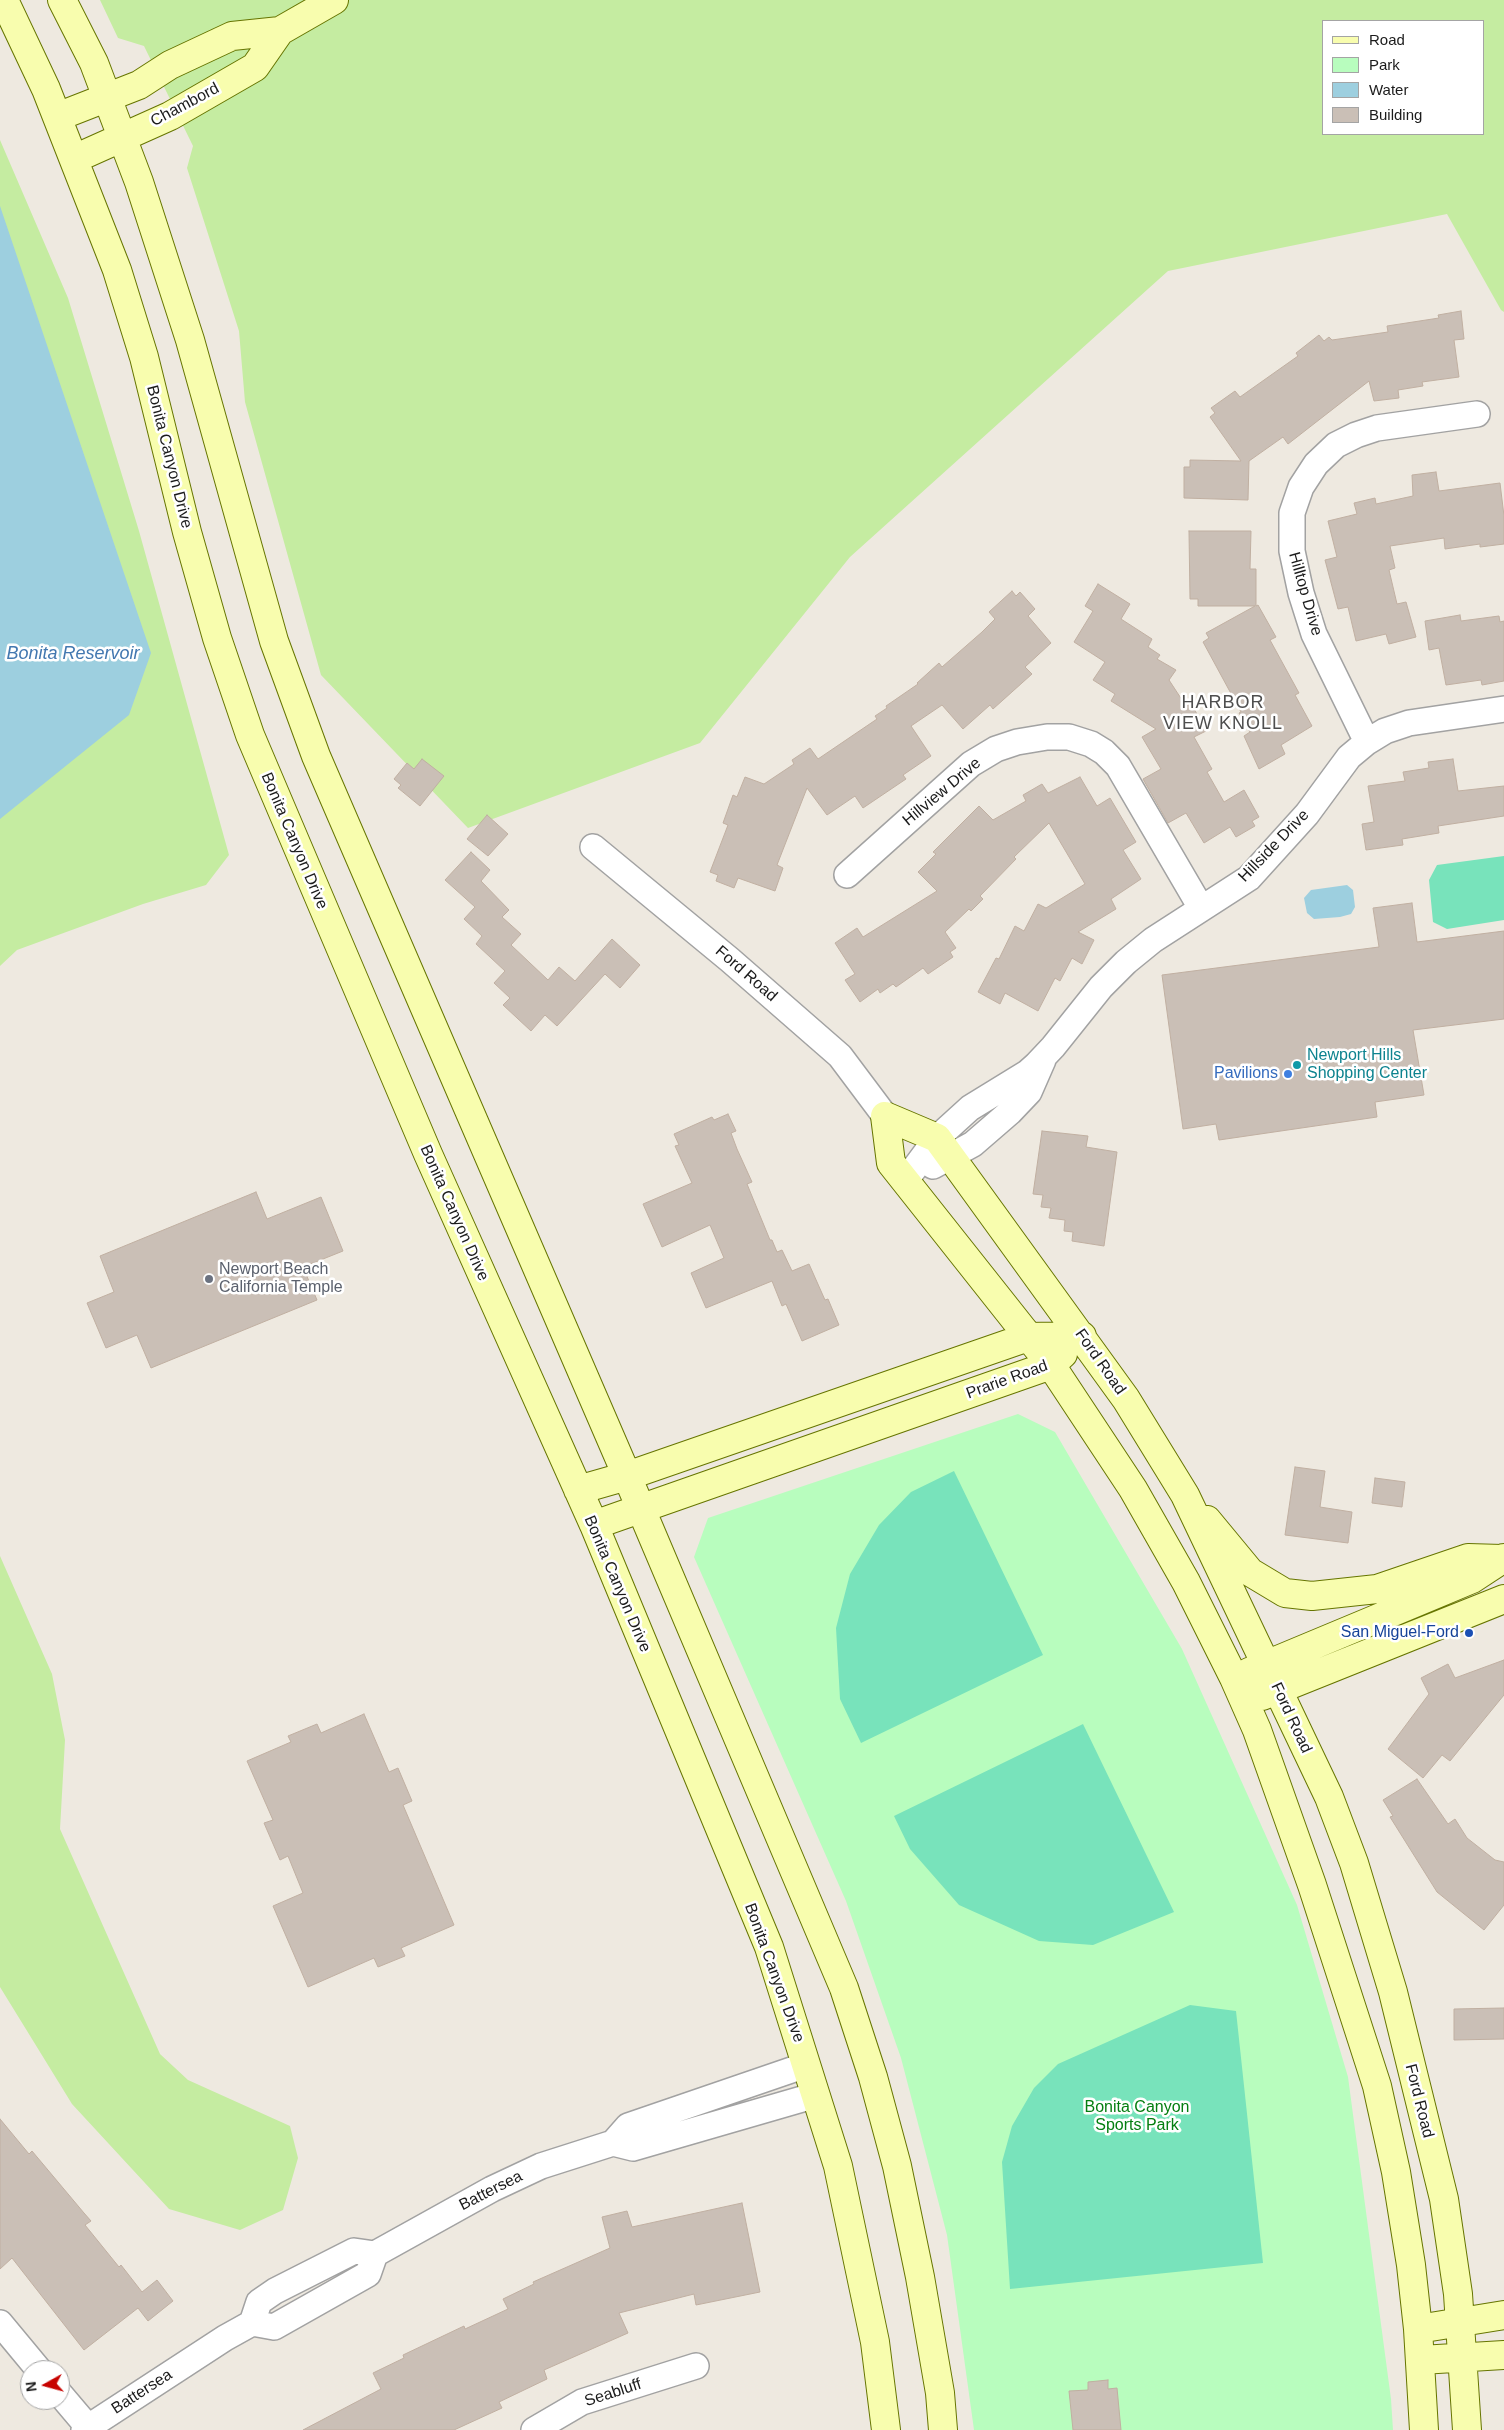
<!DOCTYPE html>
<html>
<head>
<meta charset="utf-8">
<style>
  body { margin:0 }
  #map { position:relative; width:1504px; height:2430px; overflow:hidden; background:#eee9e0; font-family:Arial,sans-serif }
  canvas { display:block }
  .legend { position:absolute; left:1322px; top:20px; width:162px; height:115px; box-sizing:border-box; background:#fff; border:1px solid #a4a4a4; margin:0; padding:6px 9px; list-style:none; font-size:15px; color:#1b1b1b }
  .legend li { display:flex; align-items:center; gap:10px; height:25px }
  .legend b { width:25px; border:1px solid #a4a4a4 }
  .north { position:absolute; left:20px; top:2360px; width:50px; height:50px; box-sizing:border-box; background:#fff; border:1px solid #a4a4a4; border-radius:50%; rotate:263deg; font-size:14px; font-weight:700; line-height:20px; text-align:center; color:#1b1b1b }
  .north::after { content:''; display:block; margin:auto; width:18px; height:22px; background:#c70300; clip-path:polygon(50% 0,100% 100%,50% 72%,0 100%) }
</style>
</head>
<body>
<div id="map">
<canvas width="1504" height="2430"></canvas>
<ul class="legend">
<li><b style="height:6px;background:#f8fdae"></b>Road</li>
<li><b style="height:14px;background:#b8fdbe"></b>Park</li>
<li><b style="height:14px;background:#9dcfdf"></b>Water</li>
<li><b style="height:14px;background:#cabfb6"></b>Building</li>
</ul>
<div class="north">N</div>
</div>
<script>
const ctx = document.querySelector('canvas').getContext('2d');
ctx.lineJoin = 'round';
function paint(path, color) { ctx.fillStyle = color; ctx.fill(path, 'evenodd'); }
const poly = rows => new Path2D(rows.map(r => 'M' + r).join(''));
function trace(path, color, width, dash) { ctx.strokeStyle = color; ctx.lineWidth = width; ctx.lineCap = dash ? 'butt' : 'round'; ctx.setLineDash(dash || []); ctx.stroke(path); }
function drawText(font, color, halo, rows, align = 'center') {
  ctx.font = font + ' Arial,sans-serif'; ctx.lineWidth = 5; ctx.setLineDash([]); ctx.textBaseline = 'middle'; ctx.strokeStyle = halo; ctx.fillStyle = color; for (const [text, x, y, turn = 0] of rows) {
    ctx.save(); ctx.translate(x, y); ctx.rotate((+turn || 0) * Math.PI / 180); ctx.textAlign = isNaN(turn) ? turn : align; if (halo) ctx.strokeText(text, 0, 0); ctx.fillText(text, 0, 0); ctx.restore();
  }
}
paint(poly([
  [100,0,1504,0,1504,312,1501,310,1447,214,1168,271,850,557,700,743,468,828,321,675,245,402,239,331,187,168,193,146,144,46,118,38],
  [1323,21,1483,21,1483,134,1323,134],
  [0,140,68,298,139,531,229,855,206,885,143,904,17,950,0,966],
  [0,1556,52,1674,65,1740,60,1829,160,2054,188,2080,290,2126,298,2158,283,2210,240,2230,169,2209,72,2104,0,1987]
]), '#c5eca1');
paint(poly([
  [1018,1414,1055,1432,1182,1649,1297,1905,1348,2077,1391,2399,1393,2430,974,2430,947,2235,901,2058,846,1901,694,1557,708,1518]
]), '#b8fdbe');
paint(poly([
  [1504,856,1504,920,1447,929,1433,922,1429,880,1437,865],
  [954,1471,1043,1655,861,1743,840,1699,836,1628,850,1574,879,1525,911,1492],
  [1083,1724,1174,1912,1093,1945,1039,1941,959,1905,910,1849,894,1816],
  [1190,2005,1236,2011,1263,2263,1010,2289,1002,2162,1012,2126,1034,2088,1058,2064]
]), '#78e3bb');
paint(poly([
  [0,206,151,653,129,715,0,819],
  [1347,885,1353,890,1355,907,1351,914,1340,917,1314,919,1307,913,1304,898,1311,890]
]), '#9dcfdf');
const building = poly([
  [1461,311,1464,339,1454,340,1459,377,1422,382,1423,386,1398,390,1399,398,1374,401,1369,381,1288,444,1283,437,1249,461,1248,500,1184,498,1184,467,1190,467,1190,460,1241,461,1210,417,1215,413,1211,408,1235,391,1240,397,1298,356,1296,353,1319,335,1324,341,1329,337,1332,340,1388,332,1387,326,1439,318,1438,315,1461,311],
  [1436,472,1439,491,1500,483,1504,516,1504,544,1480,547,1480,544,1445,549,1444,538,1390,546,1395,568,1389,570,1397,604,1406,602,1416,637,1389,644,1386,634,1356,641,1348,607,1338,609,1325,560,1337,557,1328,521,1357,514,1354,503,1375,498,1376,504,1413,496,1412,475,1436,472],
  [1189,531,1251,531,1250,569,1256,569,1256,606,1258,605,1276,637,1270,640,1299,693,1295,695,1312,726,1281,745,1285,754,1259,769,1244,736,1250,732,1239,713,1241,712,1203,642,1209,638,1206,633,1255,606,1198,606,1198,599,1190,599,1189,531],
  [1098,584,1130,604,1121,619,1152,639,1148,647,1160,655,1157,659,1176,670,1169,680,1186,706,1191,703,1206,731,1194,737,1212,769,1207,772,1224,802,1244,790,1259,817,1252,821,1255,826,1236,837,1230,827,1204,843,1186,813,1168,823,1143,779,1161,769,1142,737,1156,729,1111,701,1115,694,1093,680,1105,662,1074,642,1093,611,1085,606,1098,584],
  [1012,591,1016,596,1020,592,1035,609,1028,616,1051,643,1025,667,1032,674,993,709,990,705,963,729,942,705,911,726,931,756,903,775,906,779,863,808,855,796,827,815,807,788,777,865,783,868,775,891,738,878,734,888,716,881,718,875,710,872,728,825,723,823,733,795,737,797,745,777,764,784,794,764,792,760,810,748,818,759,877,719,875,716,887,708,886,706,918,684,917,683,939,663,942,667,982,632,995,619,989,612,1012,591],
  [1460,615,1461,621,1499,616,1500,622,1504,621,1504,681,1482,685,1481,680,1446,685,1439,648,1429,650,1425,621,1460,615],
  [422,759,444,776,420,806,398,788,401,785,394,779,407,763,414,769,422,759],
  [1453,759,1458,791,1504,786,1504,816,1438,826,1439,833,1402,839,1403,845,1366,850,1362,824,1374,822,1368,786,1405,781,1403,772,1429,768,1428,762,1453,759],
  [1080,777,1097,806,1110,798,1136,842,1123,850,1141,879,1111,899,1116,909,1078,932,1094,940,1082,964,1072,958,1060,981,1055,978,1038,1011,1005,993,1000,1004,978,992,996,958,999,959,1015,926,1024,931,1038,904,1046,908,1085,884,1049,823,1014,857,1016,859,980,896,983,899,971,911,969,909,945,932,956,948,950,952,953,957,928,974,923,968,896,987,893,984,880,993,878,989,860,1002,845,980,855,974,835,943,857,928,863,937,937,891,918,872,936,854,933,852,979,806,993,820,1026,801,1023,795,1042,784,1048,793,1080,777],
  [487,815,508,834,488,856,467,839,487,815],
  [471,852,490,870,481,881,509,910,502,917,521,934,511,945,548,980,559,967,575,981,612,939,640,965,620,988,605,974,557,1026,545,1015,531,1031,503,1005,510,998,494,983,505,971,476,944,482,936,464,919,475,907,445,880,471,852],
  [1412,903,1417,942,1504,931,1504,1019,1413,1030,1424,1095,1375,1102,1377,1117,1219,1140,1216,1124,1183,1129,1162,975,1379,947,1373,908,1412,903],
  [728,1114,736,1131,731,1133,737,1149,752,1182,747,1184,770,1240,772,1240,777,1252,782,1250,792,1271,809,1264,825,1300,828,1299,839,1325,802,1341,786,1304,782,1306,772,1281,706,1308,691,1273,724,1258,710,1225,662,1247,643,1204,692,1183,675,1146,679,1145,674,1134,712,1117,714,1120,728,1114],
  [1042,1131,1088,1136,1086,1147,1117,1152,1104,1246,1072,1241,1073,1232,1064,1231,1065,1220,1049,1218,1051,1208,1041,1207,1043,1195,1033,1194,1042,1131],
  [256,1192,267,1219,321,1197,343,1251,303,1267,317,1300,151,1368,137,1335,106,1348,87,1303,114,1292,100,1256,256,1192],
  [1295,1467,1325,1471,1320,1507,1352,1512,1348,1543,1285,1535,1295,1467],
  [1375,1478,1405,1482,1402,1507,1372,1503,1375,1478],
  [1504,1660,1504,1695,1450,1761,1442,1755,1423,1778,1388,1749,1429,1694,1421,1678,1448,1664,1455,1678,1504,1660],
  [364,1714,389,1772,398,1768,412,1801,403,1805,454,1925,401,1948,405,1956,378,1967,374,1958,308,1987,273,1906,303,1893,288,1856,280,1860,264,1823,273,1820,247,1761,291,1742,288,1736,317,1724,321,1733,364,1714],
  [1417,1779,1448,1824,1455,1819,1467,1838,1495,1860,1504,1862,1504,1905,1484,1930,1437,1892,1390,1817,1393,1816,1383,1800,1417,1779],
  [1504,2008,1504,2039,1454,2040,1454,2009,1504,2008],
  [0,2119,29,2154,32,2151,84,2213,91,2221,85,2225,119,2267,121,2265,142,2292,157,2280,173,2301,148,2321,138,2308,84,2350,12,2258,0,2269,0,2119],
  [742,2203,760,2292,696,2305,694,2294,619,2313,628,2333,544,2370,547,2379,499,2402,502,2408,454,2430,303,2430,381,2389,373,2373,404,2358,403,2355,464,2326,465,2329,508,2309,503,2299,534,2284,533,2282,610,2248,602,2217,627,2211,632,2227,742,2203],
  [1108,2380,1108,2389,1117,2388,1121,2430,1073,2430,1069,2391,1088,2390,1088,2382,1108,2380]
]);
paint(building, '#cabfb6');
trace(building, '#c0afa1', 1);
const street = poly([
  [1367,742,1314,634,1301,593,1292,551,1292,513,1301,487,1316,464,1336,445,1356,435,1377,428,1477,414],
  [593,847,730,960,840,1056,885,1116],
  [847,875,971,764,996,749,1017,742,1047,737,1069,737,1091,744,1104,752,1118,766,1201,908],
  [933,1166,973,1144,1010,1112,1029,1092,1043,1060],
  [905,1181,937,1138,970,1108,1027,1073,1036,1065,1053,1047,1101,987,1126,962,1153,940,1249,878,1307,814,1349,757,1367,742,1385,731,1409,723,1504,709],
  [613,2143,633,2148,816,2095],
  [0,2323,39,2370],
  [252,2323,259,2302,275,2291,354,2251,375,2254,492,2189,541,2166,613,2143,628,2126,806,2065],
  [60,2394,88,2427],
  [84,2430,225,2338,252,2323,274,2327,368,2274,375,2254],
  [534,2430,582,2402,696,2366]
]);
const secondary = poly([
  [4,0,46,89,117,270,144,357,187,532,217,638,250,735,428,1154,594,1525,769,1947,838,2166,875,2342,886,2430],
  [62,0,94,63,139,182,190,340,274,641,316,756,627,1476,844,1988,873,2077,897,2166,920,2277,940,2393,943,2430],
  [57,117,139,85,170,65,232,36,280,31,334,0],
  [74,159,170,116,255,67,280,31],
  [885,1116,937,1138,1126,1399,1185,1495,1329,1797,1354,1863,1393,1992,1444,2199,1458,2294,1467,2430],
  [885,1116,891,1163,1051,1365,1133,1489,1186,1582,1234,1678,1257,1730,1312,1885,1377,2086,1396,2172,1411,2265,1418,2329,1424,2430],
  [578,1490,627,1476,1028,1337,1082,1336],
  [1207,1520,1250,1572,1285,1593,1312,1596,1377,1589,1468,1558,1502,1559],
  [594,1525,1051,1365,1063,1354],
  [1249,1672,1472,1579,1504,1558],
  [1262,1696,1504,1599],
  [1418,2329,1504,2315],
  [1421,2360,1504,2355]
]);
trace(street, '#a2a2a2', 28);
trace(secondary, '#667500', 30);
trace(street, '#fff', 25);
trace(secondary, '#f8fdae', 28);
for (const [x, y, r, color] of [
  [1297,1065,5,"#0f9aa8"],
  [1288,1074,5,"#3f7fe0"],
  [209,1279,5,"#6b7280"],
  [1469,1633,5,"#1a4fb4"]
]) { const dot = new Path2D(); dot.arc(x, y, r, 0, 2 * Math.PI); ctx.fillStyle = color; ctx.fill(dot); trace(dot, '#fff', 2); }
drawText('16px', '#1b1b1b', '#fff', [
  ["Chambord",185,105,-28],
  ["Bonita Canyon Drive",169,457,76],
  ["Hilltop Drive",1305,594,74],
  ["Hillview Drive",942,792,-40],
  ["Bonita Canyon Drive",294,841,67],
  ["Hillside Drive",1274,846,-46],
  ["Ford Road",746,974,41],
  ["Bonita Canyon Drive",454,1213,66],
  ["Ford Road",1100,1362,55],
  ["Prarie Road",1007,1380,-20],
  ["Bonita Canyon Drive",617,1584,67],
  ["Ford Road",1291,1718,65],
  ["Bonita Canyon Drive",774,1973,70],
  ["Ford Road",1419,2101,76],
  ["Battersea",491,2191,-27],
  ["Battersea",142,2392,-33],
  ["Seabluff",613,2393,-18]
]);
drawText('16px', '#0d838f', '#fff', [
  ["Newport Hills",1307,1056],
  ["Shopping Center",1307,1074]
], 'left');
drawText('16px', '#366cbe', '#fff', [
  ["Pavilions",1278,1074]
], 'right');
drawText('16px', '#5b616d', '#fff', [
  ["Newport Beach",219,1270],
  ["California Temple",219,1288]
], 'left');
drawText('16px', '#164399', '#fff', [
  ["San Miguel-Ford",1459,1633]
], 'right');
drawText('16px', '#047e10', '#fff', [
  ["Bonita Canyon",1137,2108],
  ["Sports Park",1137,2126]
]);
drawText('italic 18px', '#4378b0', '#fff', [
  ["Bonita Reservoir",73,654]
]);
ctx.letterSpacing = '1px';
drawText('18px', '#4e4e4e', '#fff', [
  ["HARBOR",1223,703],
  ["VIEW KNOLL",1223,724]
]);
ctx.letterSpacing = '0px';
</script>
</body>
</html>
